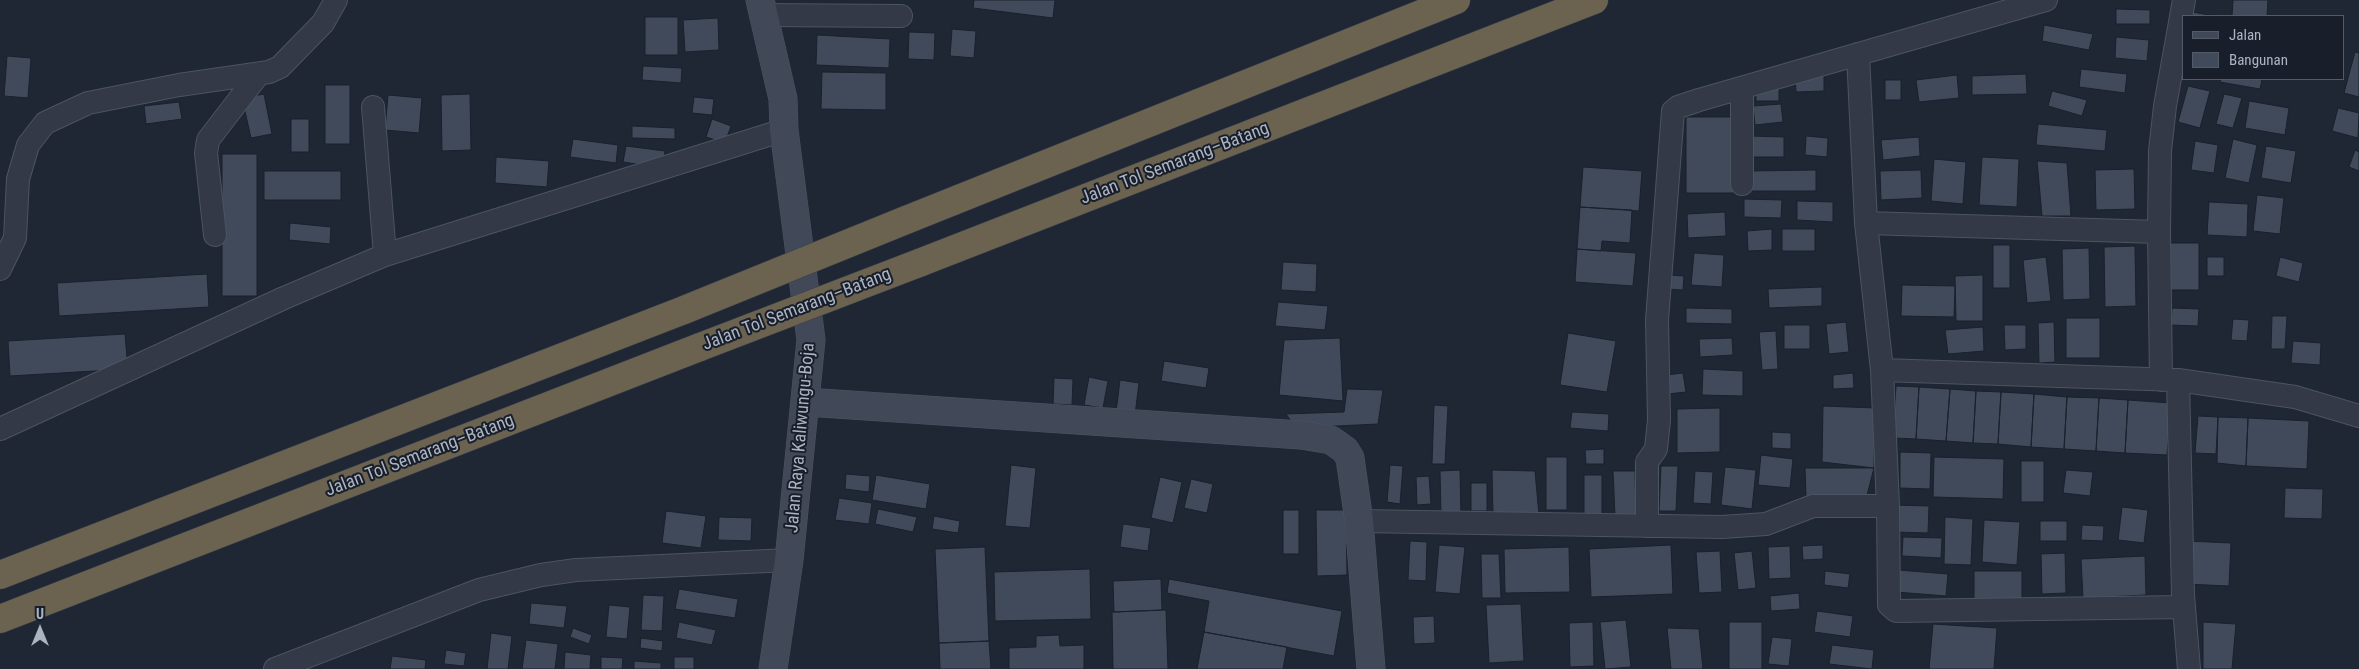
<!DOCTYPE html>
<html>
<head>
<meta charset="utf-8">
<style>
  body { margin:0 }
  #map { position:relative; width:2359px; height:669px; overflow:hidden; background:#1f2735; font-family:"Roboto Condensed",sans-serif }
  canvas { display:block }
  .legend { position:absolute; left:2182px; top:15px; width:162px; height:65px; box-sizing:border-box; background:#181f2a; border:1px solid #535b67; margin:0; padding:6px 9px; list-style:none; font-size:15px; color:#acb4c3 }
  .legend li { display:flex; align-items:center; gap:10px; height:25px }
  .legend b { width:25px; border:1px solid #535b67 }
  .north { position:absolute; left:15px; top:604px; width:50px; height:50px; -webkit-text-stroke:4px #181f2a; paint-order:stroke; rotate:0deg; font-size:14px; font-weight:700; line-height:20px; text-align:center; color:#acb4c3 }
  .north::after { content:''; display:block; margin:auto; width:18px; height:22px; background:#acb4c3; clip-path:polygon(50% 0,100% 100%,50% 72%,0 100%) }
</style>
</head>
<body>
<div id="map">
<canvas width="2359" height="669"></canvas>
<ul class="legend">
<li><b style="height:6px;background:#414858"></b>Jalan</li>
<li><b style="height:14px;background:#404a5a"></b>Bangunan</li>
</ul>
<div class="north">U</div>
</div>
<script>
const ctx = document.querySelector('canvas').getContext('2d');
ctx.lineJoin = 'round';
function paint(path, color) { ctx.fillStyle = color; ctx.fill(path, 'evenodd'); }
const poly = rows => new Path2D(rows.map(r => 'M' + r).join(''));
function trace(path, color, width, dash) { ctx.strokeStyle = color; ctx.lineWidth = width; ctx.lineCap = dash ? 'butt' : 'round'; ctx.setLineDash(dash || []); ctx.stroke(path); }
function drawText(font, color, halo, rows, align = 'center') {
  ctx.font = font + ' "Roboto Condensed",sans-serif'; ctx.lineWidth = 4; ctx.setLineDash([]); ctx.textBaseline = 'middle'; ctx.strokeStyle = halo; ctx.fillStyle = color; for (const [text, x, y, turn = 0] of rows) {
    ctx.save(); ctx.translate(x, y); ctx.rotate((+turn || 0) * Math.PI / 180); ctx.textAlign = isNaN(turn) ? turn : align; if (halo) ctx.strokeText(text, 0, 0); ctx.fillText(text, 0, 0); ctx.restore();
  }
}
const building = poly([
  [974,0,1055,0,1053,18,973,8,974,0],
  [2233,0,2268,0,2267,16,2232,16,2233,0],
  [2116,9,2150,10,2150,24,2116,24,2116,9],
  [2193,12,2214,16,2192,16,2193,12],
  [645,17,678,17,678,55,645,55,645,17],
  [718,18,719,50,685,52,683,20,718,18],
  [2044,25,2093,34,2089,50,2042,41,2044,25],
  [952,29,976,31,974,58,950,56,952,29],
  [909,32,935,33,934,60,908,59,909,32],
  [817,35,890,39,889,68,816,65,817,35],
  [2116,37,2149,40,2147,61,2115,58,2116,37],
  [2355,52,2359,53,2359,97,2344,93,2355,52],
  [7,56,31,58,28,98,4,96,7,56],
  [643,66,682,68,681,83,642,80,643,66],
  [2081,69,2127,74,2125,93,2079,87,2081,69],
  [822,72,886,73,886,110,821,109,822,72],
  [2026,74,2027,94,1972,95,1972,76,2026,74],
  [1824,75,1824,91,1796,92,1795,76,1824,75],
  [1957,75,1959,98,1919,102,1916,80,1957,75],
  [2221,79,2256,79,2262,80,2260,89,2220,82,2221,79],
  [1885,80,1901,80,1901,100,1885,100,1885,80],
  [325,85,350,85,350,144,325,144,325,85],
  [2188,86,2210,91,2200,128,2178,122,2188,86],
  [1756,88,1779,88,1779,101,1756,101,1756,88],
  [2052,91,2087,100,2082,116,2048,106,2052,91],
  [264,94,272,134,251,138,242,98,264,94],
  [470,94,471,150,442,151,441,95,470,94],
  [2224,94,2242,98,2233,128,2216,124,2224,94],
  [388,95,422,98,419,133,385,130,388,95],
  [694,97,714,99,712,115,692,113,694,97],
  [2249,101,2289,108,2285,135,2245,128,2249,101],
  [179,102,182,119,146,124,144,106,179,102],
  [1781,104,1783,122,1755,125,1753,106,1781,104],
  [2338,108,2359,113,2358,138,2332,131,2338,108],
  [1686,117,1734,117,1734,193,1686,193,1686,117],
  [291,119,309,119,309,152,291,152,291,119],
  [712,119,731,126,725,143,706,137,712,119],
  [2038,124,2107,130,2105,151,2036,145,2038,124],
  [632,126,675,128,675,139,632,138,632,126],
  [1750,136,1784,137,1784,157,1750,157,1750,136],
  [1806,136,1828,138,1827,157,1805,155,1806,136],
  [1919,137,1920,156,1883,160,1881,140,1919,137],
  [573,139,618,145,616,163,570,157,573,139],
  [2233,139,2257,145,2249,183,2225,178,2233,139],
  [2195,141,2218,145,2214,173,2191,170,2195,141],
  [626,146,665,151,662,168,623,162,626,146],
  [2266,146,2296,151,2291,183,2261,178,2266,146],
  [2355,150,2359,152,2359,171,2349,167,2355,150],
  [222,154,257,154,257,296,222,296,222,154],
  [496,157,549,161,547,187,495,183,496,157],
  [1982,157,2019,159,2017,207,1979,205,1982,157],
  [1934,159,1966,162,1963,204,1931,201,1934,159],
  [2037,161,2067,163,2071,216,2042,216,2037,161],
  [1583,167,1642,171,1639,211,1580,207,1583,167],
  [2134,169,2135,209,2096,210,2095,170,2134,169],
  [1816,170,1816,191,1751,191,1751,171,1816,170],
  [1921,170,1922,198,1881,200,1880,171,1921,170],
  [264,171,341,171,341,200,264,200,264,171],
  [2257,195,2284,198,2280,234,2253,231,2257,195],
  [1744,199,1782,200,1781,218,1744,217,1744,199],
  [1797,201,1833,202,1833,222,1797,220,1797,201],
  [2209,202,2248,204,2247,237,2207,235,2209,202],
  [1580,207,1632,210,1630,243,1602,241,1601,251,1577,249,1580,207],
  [1725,212,1726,236,1688,238,1687,214,1725,212],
  [290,223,331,227,330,244,289,240,290,223],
  [1772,229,1772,250,1748,251,1747,231,1772,229],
  [1782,229,1815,229,1815,251,1782,251,1782,229],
  [2170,243,2199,243,2199,290,2170,290,2170,243],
  [1993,245,2010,245,2010,288,1993,288,1993,245],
  [2135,246,2136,306,2105,307,2104,247,2135,246],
  [2089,248,2090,299,2063,300,2062,249,2089,248],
  [1577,249,1636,253,1633,286,1575,282,1577,249],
  [1694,253,1724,255,1722,287,1691,285,1694,253],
  [2046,257,2051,301,2027,303,2023,260,2046,257],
  [2207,257,2224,257,2224,276,2207,276,2207,257],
  [2280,257,2303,263,2299,282,2276,276,2280,257],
  [1283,262,1317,264,1316,292,1281,290,1283,262],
  [207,274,209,307,59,316,57,283,207,274],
  [1667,275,1684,276,1683,290,1666,289,1667,275],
  [1983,275,1983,321,1956,321,1955,276,1983,275],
  [1902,285,1955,286,1954,317,1901,316,1902,285],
  [1822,287,1822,306,1769,308,1768,289,1822,287],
  [1278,302,1328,306,1325,330,1275,326,1278,302],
  [1686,308,1732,309,1732,324,1686,323,1686,308],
  [2172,308,2199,309,2198,326,2171,325,2172,308],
  [2272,316,2287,316,2285,349,2271,349,2272,316],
  [2066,318,2100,318,2100,358,2066,358,2066,318],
  [2233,319,2249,320,2247,341,2231,340,2233,319],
  [1846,322,1849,352,1829,354,1826,324,1846,322],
  [2054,322,2055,362,2039,363,2038,323,2054,322],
  [1784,325,1810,325,1810,349,1784,349,1784,325],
  [2004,325,2026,325,2026,349,2005,350,2004,325],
  [1983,327,1984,351,1948,354,1945,330,1983,327],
  [1776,331,1778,369,1762,370,1759,332,1776,331],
  [1568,333,1616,341,1607,392,1560,385,1568,333],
  [125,334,128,369,10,376,8,341,125,334],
  [1340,338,1343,401,1279,395,1284,340,1340,338],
  [1732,338,1733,355,1700,357,1699,339,1732,338],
  [2293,341,2321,343,2320,365,2291,363,2293,341],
  [1164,361,1209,368,1206,388,1161,381,1164,361],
  [1703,369,1743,371,1743,396,1702,395,1703,369],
  [1683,373,1686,392,1668,394,1666,375,1683,373],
  [1853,373,1854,388,1833,389,1833,375,1853,373],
  [1089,377,1108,381,1103,408,1084,405,1089,377],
  [1054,378,1073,379,1072,405,1053,404,1054,378],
  [1120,380,1139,383,1135,415,1116,412,1120,380],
  [1896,386,1919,387,1916,439,1893,438,1896,386],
  [1919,387,1950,389,1946,441,1916,439,1919,387],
  [1347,389,1383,390,1378,424,1296,428,1286,414,1344,412,1347,389],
  [1950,389,1976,391,1973,443,1946,441,1950,389],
  [1976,391,2001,392,1998,444,1973,443,1976,391],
  [2001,392,2034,394,2031,447,1998,444,2001,392],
  [2034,394,2067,397,2064,449,2031,447,2034,394],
  [2067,397,2099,398,2096,451,2064,449,2067,397],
  [2099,398,2128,400,2125,453,2096,451,2099,398],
  [2128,400,2171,403,2167,455,2125,453,2128,400],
  [1434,405,1448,406,1445,464,1432,464,1434,405],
  [1823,406,1875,408,1874,468,1822,462,1823,406],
  [1720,408,1720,452,1677,453,1677,409,1720,408],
  [1572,412,1609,414,1608,431,1570,428,1572,412],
  [2198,416,2218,417,2216,454,2195,453,2198,416],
  [2218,417,2248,418,2246,466,2217,463,2218,417],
  [2248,418,2309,421,2307,469,2246,466,2248,418],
  [1772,432,1791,433,1791,449,1772,448,1772,432],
  [1604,449,1604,464,1586,464,1585,450,1604,449],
  [1900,452,1931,453,1930,489,1900,488,1900,452],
  [1761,455,1793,459,1790,488,1758,485,1761,455],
  [1546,457,1567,457,1567,510,1546,510,1546,457],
  [1934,457,2004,459,2003,499,1933,497,1934,457],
  [2021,461,2044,461,2044,502,2021,502,2021,461],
  [1011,465,1036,468,1030,528,1005,526,1011,465],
  [1390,465,1403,466,1400,504,1387,502,1390,465],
  [1661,466,1678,466,1676,511,1659,511,1661,466],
  [1725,467,1756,470,1752,509,1721,505,1725,467],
  [1805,468,1874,468,1866,499,1806,498,1805,468],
  [1460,470,1461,515,1441,515,1440,471,1460,470],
  [1492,470,1535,471,1539,515,1493,515,1492,470],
  [2066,470,2093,472,2090,496,2063,493,2066,470],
  [1613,471,1635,471,1636,515,1615,516,1613,471],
  [1695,471,1713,472,1711,504,1693,503,1695,471],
  [846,474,870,476,869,492,845,489,846,474],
  [876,475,930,484,926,509,872,500,876,475],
  [1584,475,1602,475,1602,517,1584,517,1584,475],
  [1429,476,1431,504,1417,505,1416,477,1429,476],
  [1160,477,1182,482,1173,523,1151,518,1160,477],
  [1191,479,1213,484,1207,513,1184,508,1191,479],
  [1471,483,1487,483,1487,511,1471,511,1471,483],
  [2285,488,2323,489,2322,519,2284,518,2285,488],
  [839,498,872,503,869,524,835,520,839,498],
  [1894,505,1929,506,1928,533,1894,532,1894,505],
  [2122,507,2148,510,2144,543,2118,540,2122,507],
  [878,509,917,517,913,532,875,524,878,509],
  [1283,510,1299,510,1299,554,1283,554,1283,510],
  [1316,510,1346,510,1347,575,1317,576,1316,510],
  [666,511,706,516,701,548,662,543,666,511],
  [934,516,960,521,958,533,932,529,934,516],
  [719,517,752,518,751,541,718,540,719,517],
  [1945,517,1973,519,1971,565,1944,564,1945,517],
  [1984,520,2020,522,2017,565,1982,562,1984,520],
  [2040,521,2067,521,2067,541,2040,541,2040,521],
  [1123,524,1151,528,1148,551,1120,547,1123,524],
  [2082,525,2104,526,2103,541,2081,540,2082,525],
  [1903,537,1942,538,1941,558,1902,556,1903,537],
  [1410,541,1427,542,1426,581,1408,580,1410,541],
  [2186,541,2231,543,2229,586,2185,584,2186,541],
  [1439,545,1465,547,1460,594,1435,592,1439,545],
  [1671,545,1673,594,1591,597,1589,549,1671,545],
  [1823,545,1823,559,1803,560,1802,546,1823,545],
  [1790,546,1791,578,1769,579,1768,547,1790,546],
  [985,547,989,641,939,643,935,549,985,547],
  [1569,547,1570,592,1505,593,1504,549,1569,547],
  [1720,551,1722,592,1699,593,1696,552,1720,551],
  [1752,551,1756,588,1738,590,1734,553,1752,551],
  [2065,553,2066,593,2042,594,2041,554,2065,553],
  [1481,554,1499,554,1501,598,1482,598,1481,554],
  [2145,556,2146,595,2083,598,2081,559,2145,556],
  [1090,569,1091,619,995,621,994,572,1090,569],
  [1898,570,1948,574,1946,596,1896,592,1898,570],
  [1825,571,1850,574,1848,588,1824,585,1825,571],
  [1974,571,2022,571,2022,599,1974,599,1974,571],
  [1161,579,1162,610,1114,612,1113,581,1161,579],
  [1169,579,1342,611,1334,656,1204,632,1209,601,1167,593,1169,579],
  [679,589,738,599,735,618,675,609,679,589],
  [1799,593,1800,609,1771,611,1770,596,1799,593],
  [643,595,664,596,662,631,641,630,643,595],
  [531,603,567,606,564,628,529,624,531,603],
  [1521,604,1524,661,1489,663,1486,605,1521,604],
  [609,605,630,607,627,639,606,637,609,605],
  [1166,610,1168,669,1113,669,1112,612,1166,610],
  [1817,611,1853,616,1850,637,1814,632,1817,611],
  [1434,616,1435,643,1414,644,1413,617,1434,616],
  [1626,620,1631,667,1605,669,1600,622,1626,620],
  [679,622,716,630,712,645,676,638,679,622],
  [1593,622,1594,666,1570,667,1569,623,1593,622],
  [1729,622,1762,622,1762,669,1729,669,1729,622],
  [2203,622,2236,624,2232,669,2203,669,2203,622],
  [1933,624,1997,628,1994,669,1929,669,1933,624],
  [573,628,592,635,589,644,570,637,573,628],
  [1667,628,1699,629,1703,669,1671,669,1667,628],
  [1204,632,1287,647,1283,669,1197,669,1204,632],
  [491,633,512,636,508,669,487,669,491,633],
  [1059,635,1060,646,1084,645,1084,669,1009,669,1009,648,1036,647,1036,636,1059,635],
  [1772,637,1792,639,1789,666,1768,664,1772,637],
  [641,638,663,641,662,651,640,648,641,638],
  [526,640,558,644,555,669,522,669,526,640],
  [989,641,991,669,940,669,939,643,989,641],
  [1832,645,1874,650,1872,669,1829,664,1832,645],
  [446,650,466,653,464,666,444,664,446,650],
  [565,652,591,655,590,669,564,669,565,652],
  [392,656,426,660,425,669,390,669,392,656],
  [601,657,623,658,622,669,601,669,601,657],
  [674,657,694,657,694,669,674,669,674,657],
  [634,661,661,663,661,669,634,669,634,661]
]);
paint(building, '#404a5a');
trace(building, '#1a212c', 1);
const street = poly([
  [763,15,901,16],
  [1858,54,1866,223],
  [1742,88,1742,184],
  [373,107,385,255],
  [2159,232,2161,380],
  [215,235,206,153,208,140,258,75],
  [0,269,15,238,18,179,28,145,45,123,88,103,179,85,269,72,280,67,323,23,336,0],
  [1882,370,2178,380,2295,397,2359,416],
  [2178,380,2183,595,2189,669],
  [0,429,284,298,385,255,784,130],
  [1888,506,1889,605,1896,611,2184,607],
  [1359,521,1722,527,1766,524,1813,506,1888,506,1882,370,1866,223,2159,232,2160,151,2165,106,2184,0],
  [1647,526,1647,462,1656,449,1659,420,1657,320,1673,111,1678,107,1699,100,2046,0],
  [275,669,479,590,541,575,576,570,789,560]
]);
const secondary = poly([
  [760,0,783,99,784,130,811,340,789,560,773,669],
  [806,402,1301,435,1331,440,1345,450,1350,458,1359,521,1371,669]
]);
const highway = poly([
  [906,220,1456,0],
  [919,263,1594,0],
  [0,575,684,310],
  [0,619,700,347]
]);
trace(street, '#4d5461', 24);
trace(secondary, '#4d5461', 29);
trace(highway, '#3a414d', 29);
trace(street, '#333946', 22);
trace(secondary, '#414858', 28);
trace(highway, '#6b6250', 28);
const highwayBridge = poly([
  [684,310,906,220],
  [700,347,919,263]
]);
trace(highwayBridge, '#3a414d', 29, []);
trace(highwayBridge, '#6b6250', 28);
drawText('18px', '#acb4c3', '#181f2a', [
  ["Jalan Tol Semarang–Batang",1175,164,-21],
  ["Jalan Tol Semarang–Batang",797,310,-21],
  ["Jalan Raya Kaliwungu-Boja",801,438,-85],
  ["Jalan Tol Semarang–Batang",420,456,-21]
]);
</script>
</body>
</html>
